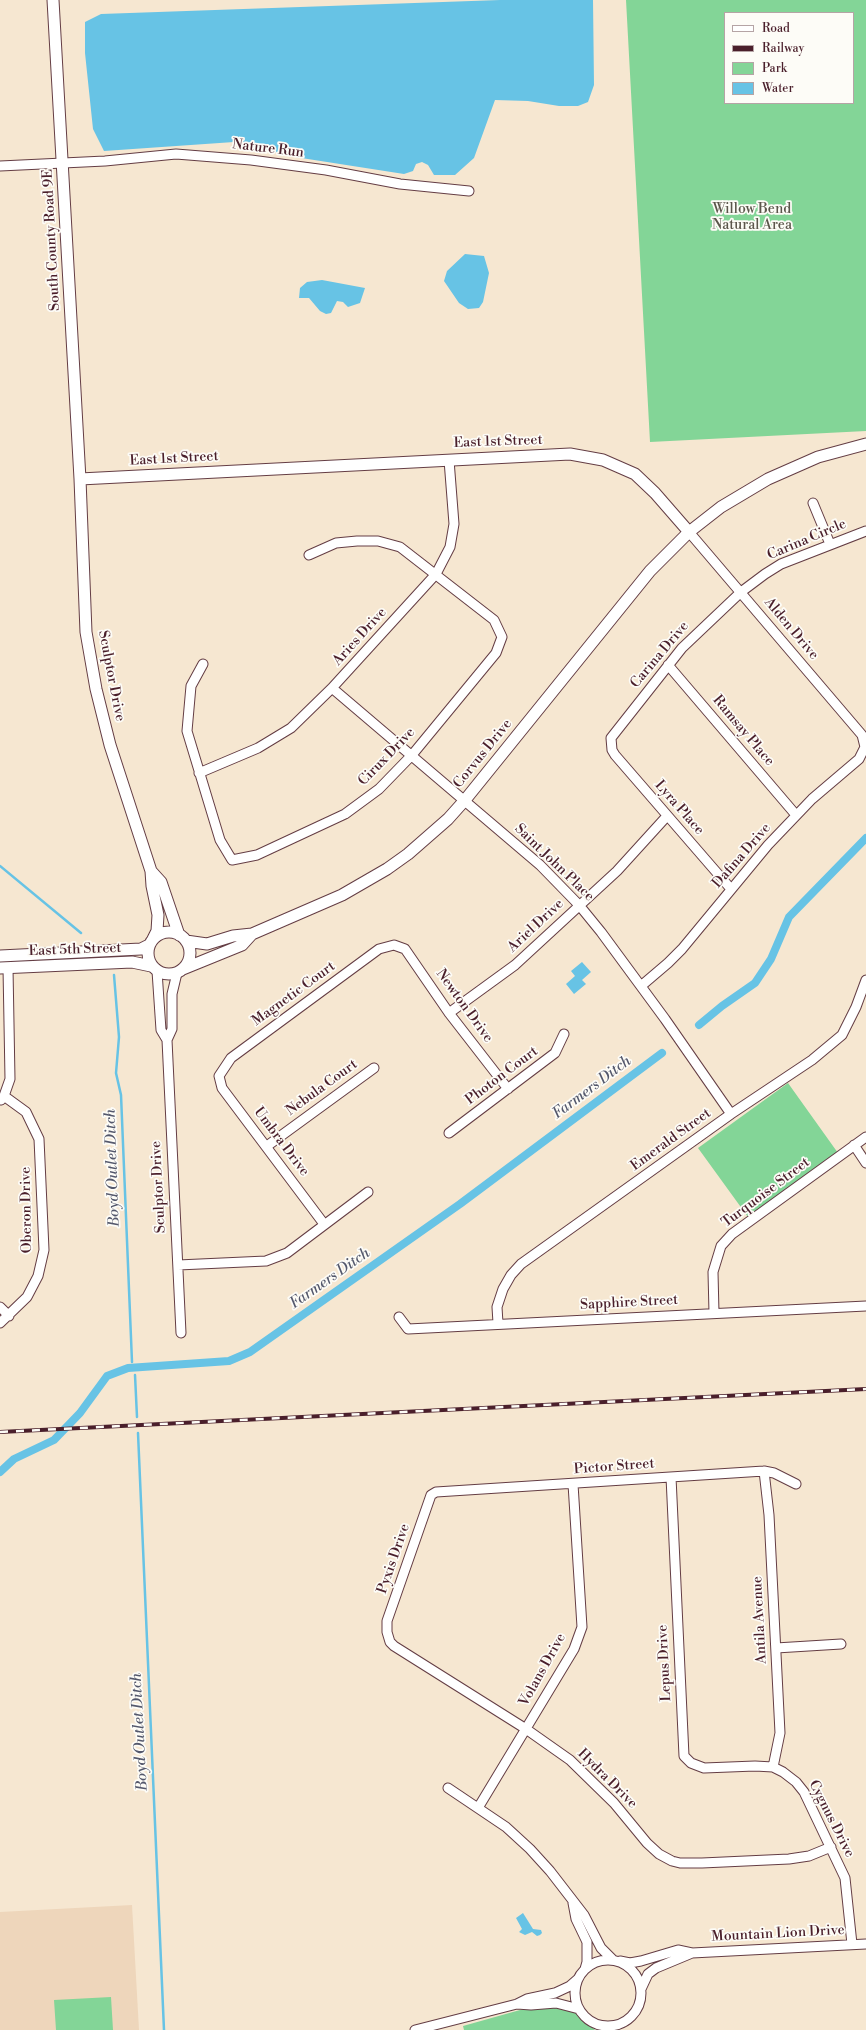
<!DOCTYPE html>
<html>
<head>
<meta charset="utf-8">
<style>
  body { margin:0 }
  #map { position:relative; width:866px; height:2030px; overflow:hidden; background:#f6e7d1; font-family:"Libre Bodoni",serif }
  canvas { display:block }
  .legend { position:absolute; left:724px; top:12px; width:130px; height:92px; box-sizing:border-box; background:#fdfcf7; border:1px solid #b5a4a5; margin:0; padding:5px 7px; list-style:none; font-size:12px; color:#4a1f2b }
  .legend li { display:flex; align-items:center; gap:8px; height:20px }
  .legend b { width:20px; border:1px solid #b5a4a5 }
</style>
</head>
<body>
<div id="map">
<canvas width="866" height="2030"></canvas>
<ul class="legend">
<li><b style="height:5px;background:#fff"></b>Road</li>
<li><b style="height:5px;background:#4a1f2b"></b>Railway</li>
<li><b style="height:11px;background:#83d597"></b>Park</li>
<li><b style="height:11px;background:#67c3e5"></b>Water</li>
</ul>
</div>
<script>
const ctx = document.querySelector('canvas').getContext('2d');
ctx.lineJoin = 'round';
function paint(path, color) { ctx.fillStyle = color; ctx.fill(path, 'evenodd'); }
const poly = rows => new Path2D(rows.map(r => 'M' + r).join(''));
function trace(path, color, width, dash) { ctx.strokeStyle = color; ctx.lineWidth = width; ctx.lineCap = dash ? 'butt' : 'round'; ctx.setLineDash(dash || []); ctx.stroke(path); }
function drawText(font, color, halo, rows, align = 'center') {
  ctx.font = font + ' "Libre Bodoni",serif'; ctx.lineWidth = 3.5; ctx.setLineDash([]); ctx.textBaseline = 'middle'; ctx.strokeStyle = halo; ctx.fillStyle = color; for (const [text, x, y, turn = 0] of rows) {
    ctx.save(); ctx.translate(x, y); ctx.rotate((+turn || 0) * Math.PI / 180); ctx.textAlign = isNaN(turn) ? turn : align; if (halo) ctx.strokeText(text, 0, 0); ctx.fillText(text, 0, 0); ctx.restore();
  }
}
paint(poly([
  [132,1905,139,2030,0,2030,0,1912]
]), '#eed6bb');
paint(poly([
  [626,0,866,0,866,431,650,442],
  [725,13,853,13,853,103,725,103],
  [788,1083,838,1153,748,1217,698,1148],
  [111,1997,113,2030,56,2030,54,2000],
  [550,2006,572,2010,580,2014,595,2030,464,2030,463,2026,520,2010]
]), '#83d597');
paint(poly([
  [500,0,593,0,594,85,588,102,578,106,559,106,528,101,495,100,474,158,455,175,434,175,428,165,422,162,416,164,413,171,404,174,295,157,234,142,104,151,93,129,85,53,85,22,101,14],
  [465,254,484,256,489,273,483,302,479,308,468,309,459,303,444,281,447,271],
  [322,280,365,288,360,303,348,307,343,302,337,301,331,313,326,314,320,311,309,298,299,298,300,288,307,282],
  [582,962,591,972,582,980,586,984,574,994,566,984,575,976,571,971],
  [523,1913,533,1929,541,1930,542,1933,540,1935,537,1936,532,1932,525,1935,519,1932,522,1929,516,1918]
]), '#67c3e5');
trace(poly([
  [0,866,81,933],
  [114,975,119,1037,116,1073,121,1095,132,1362],
  [135,1375,137,1417],
  [138,1433,164,2030]
]), '#67c3e5', 2.5);
trace(poly([
  [699,1025,722,1006,755,983,771,959,789,917,866,838],
  [0,1472,14,1459,54,1440,80,1413,107,1376,128,1368,229,1361,250,1352,460,1204,662,1053]
]), '#67c3e5', 8);
const minor = poly([
  [0,166,105,161,176,154,251,160,326,170,400,184,469,191],
  [813,503,830,544],
  [203,664,191,686,187,731,220,840,232,860,257,855,345,814,379,789,412,755,496,653,502,637,494,620,400,547,378,541,357,541,336,543,309,555],
  [668,665,796,815],
  [332,688,540,865,579,905,601,932,665,1019,731,1114],
  [199,773,258,748,291,728,332,688,436,574,450,547,454,524,449,460],
  [731,889,615,755,612,750,611,738,682,648,741,592,765,574,781,564,866,531],
  [157,971,161,1030,167,1040],
  [177,973,172,994,172,1029,167,1040,181,1333],
  [641,986,668,963,682,949,768,845,812,799,859,759,865,747,862,735,689,532],
  [449,1013,515,965,617,871,667,816],
  [1,1100,4,1096,10,1079,8,968],
  [449,1133,555,1053,564,1034],
  [854,1145,866,1163],
  [267,1146,374,1068],
  [324,1224,222,1088,219,1076,231,1058,379,949,394,945,405,949,449,1013,508,1089],
  [178,1265,266,1261,287,1253,368,1192],
  [0,1307,9,1316],
  [714,1313,713,1272,721,1246,732,1234,866,1137],
  [399,1317,408,1329,866,1306],
  [0,1323,27,1297,38,1276,44,1250,39,1139,26,1112,4,1096],
  [498,1323,497,1307,503,1289,511,1275,521,1264,731,1114,812,1060,842,1035,856,1007,866,980],
  [764,1471,769,1515,780,1733,773,1767],
  [671,1477,684,1756,691,1763,704,1768,755,1766,773,1767,783,1772,796,1782,804,1792,845,1878,852,1944],
  [796,1484,774,1473,764,1471,436,1492,431,1495,387,1621,387,1632,390,1642,394,1646,526,1729,570,1760,614,1803,647,1843,659,1854,672,1861,680,1863,702,1863,789,1859,809,1856,831,1847],
  [776,1648,841,1644],
  [448,1788,506,1827,530,1849,550,1871,584,1915,601,1948,613,1960],
  [478,1808,574,1649,582,1627,573,1484],
  [573,1903,576,1919,587,1942,587,1962,585,1969],
  '575 1993a33 33 0 1 1 66 0a33 33 0 1 1-66 0Z',
  [620,1961,630,1963,641,1961,678,1950,692,1953,866,1944],
  [641,1989,648,1974,656,1968,692,1953],
  [517,2004,531,2005,556,2003,579,2009],
  [415,2030,517,2004,527,1999,555,1993,570,1986,578,1979]
]);
const tertiary = poly([
  [53,0,80,479,86,632,96,689,110,745,151,871,152,886,158,915,157,931,153,939],
  [80,479,570,454,603,460,635,474,655,493,689,532],
  [151,871,161,882,179,935],
  '148 953a21 21 0 1 1 42 0a21 21 0 1 1-42 0Z',
  [186,941,207,944,233,936,252,934,342,895,387,869,408,854,448,819,465,800,650,571,689,532,721,507,768,479,818,457,866,444],
  [0,956,141,949,149,945],
  [0,968,132,962,151,966],
  [183,969,242,945,252,934]
]);
trace(minor, '#643d44', 11);
trace(tertiary, '#643d44', 13);
trace(minor, '#fff', 9);
trace(tertiary, '#fff', 11);
const rail = poly([
  [0,1432,866,1389]
]);
trace(rail, '#4a1f2b', 4);
trace(rail, '#fdfcf7', 2.5, [8]);
drawText('14px', '#4a1f2b', '#fdfcf7', [
  ["Nature Run",268,149,7],
  ["South County Road 9E",52,240,-93],
  ["East 1st Street",498,442,-2],
  ["East 1st Street",174,459,-3],
  ["Carina Circle",807,540,-23],
  ["Alden Drive",791,629,50],
  ["Aries Drive",360,637,-48],
  ["Carina Drive",660,655,-50],
  ["Sculptor Drive",111,676,79],
  ["Ramsay Place",743,731,50],
  ["Corvus Drive",483,754,-51],
  ["Cirux Drive",387,757,-46],
  ["Lyra Place",679,808,49],
  ["Dafina Drive",742,856,-49],
  ["Saint John Place",554,863,44],
  ["Ariel Drive",536,926,-43],
  ["East 5th Street",75,950,-2],
  ["Magnetic Court",294,994,-36],
  ["Newton Drive",464,1006,54],
  ["Photon Court",502,1076,-37],
  ["Nebula Court",322,1088,-36],
  ["Emerald Street",671,1140,-36],
  ["Umbra Drive",281,1142,53],
  ["Sculptor Drive",159,1187,-93],
  ["Turquoise Street",766,1193,-37],
  ["Oberon Drive",27,1210,-91],
  ["Sapphire Street",629,1303,-3],
  ["Pictor Street",614,1467,-4],
  ["Pyxis Drive",394,1559,-71],
  ["Antila Avenue",760,1620,-93],
  ["Lepus Drive",665,1663,-93],
  ["Volans Drive",543,1670,-61],
  ["Hydra Drive",607,1779,45],
  ["Cygnus Drive",831,1819,63],
  ["Mountain Lion Drive",778,1934,-3]
]);
drawText('14px', '#5b564b', '#fdfcf7', [
  ["Willow Bend",752,210],
  ["Natural Area",752,226]
]);
drawText('italic 15px', '#54586c', '#fdfcf7', [
  ["Farmers Ditch",592,1088,-37],
  ["Boyd Outlet Ditch",113,1168,-92],
  ["Farmers Ditch",330,1279,-35],
  ["Boyd Outlet Ditch",140,1732,-93]
]);
</script>
</body>
</html>
